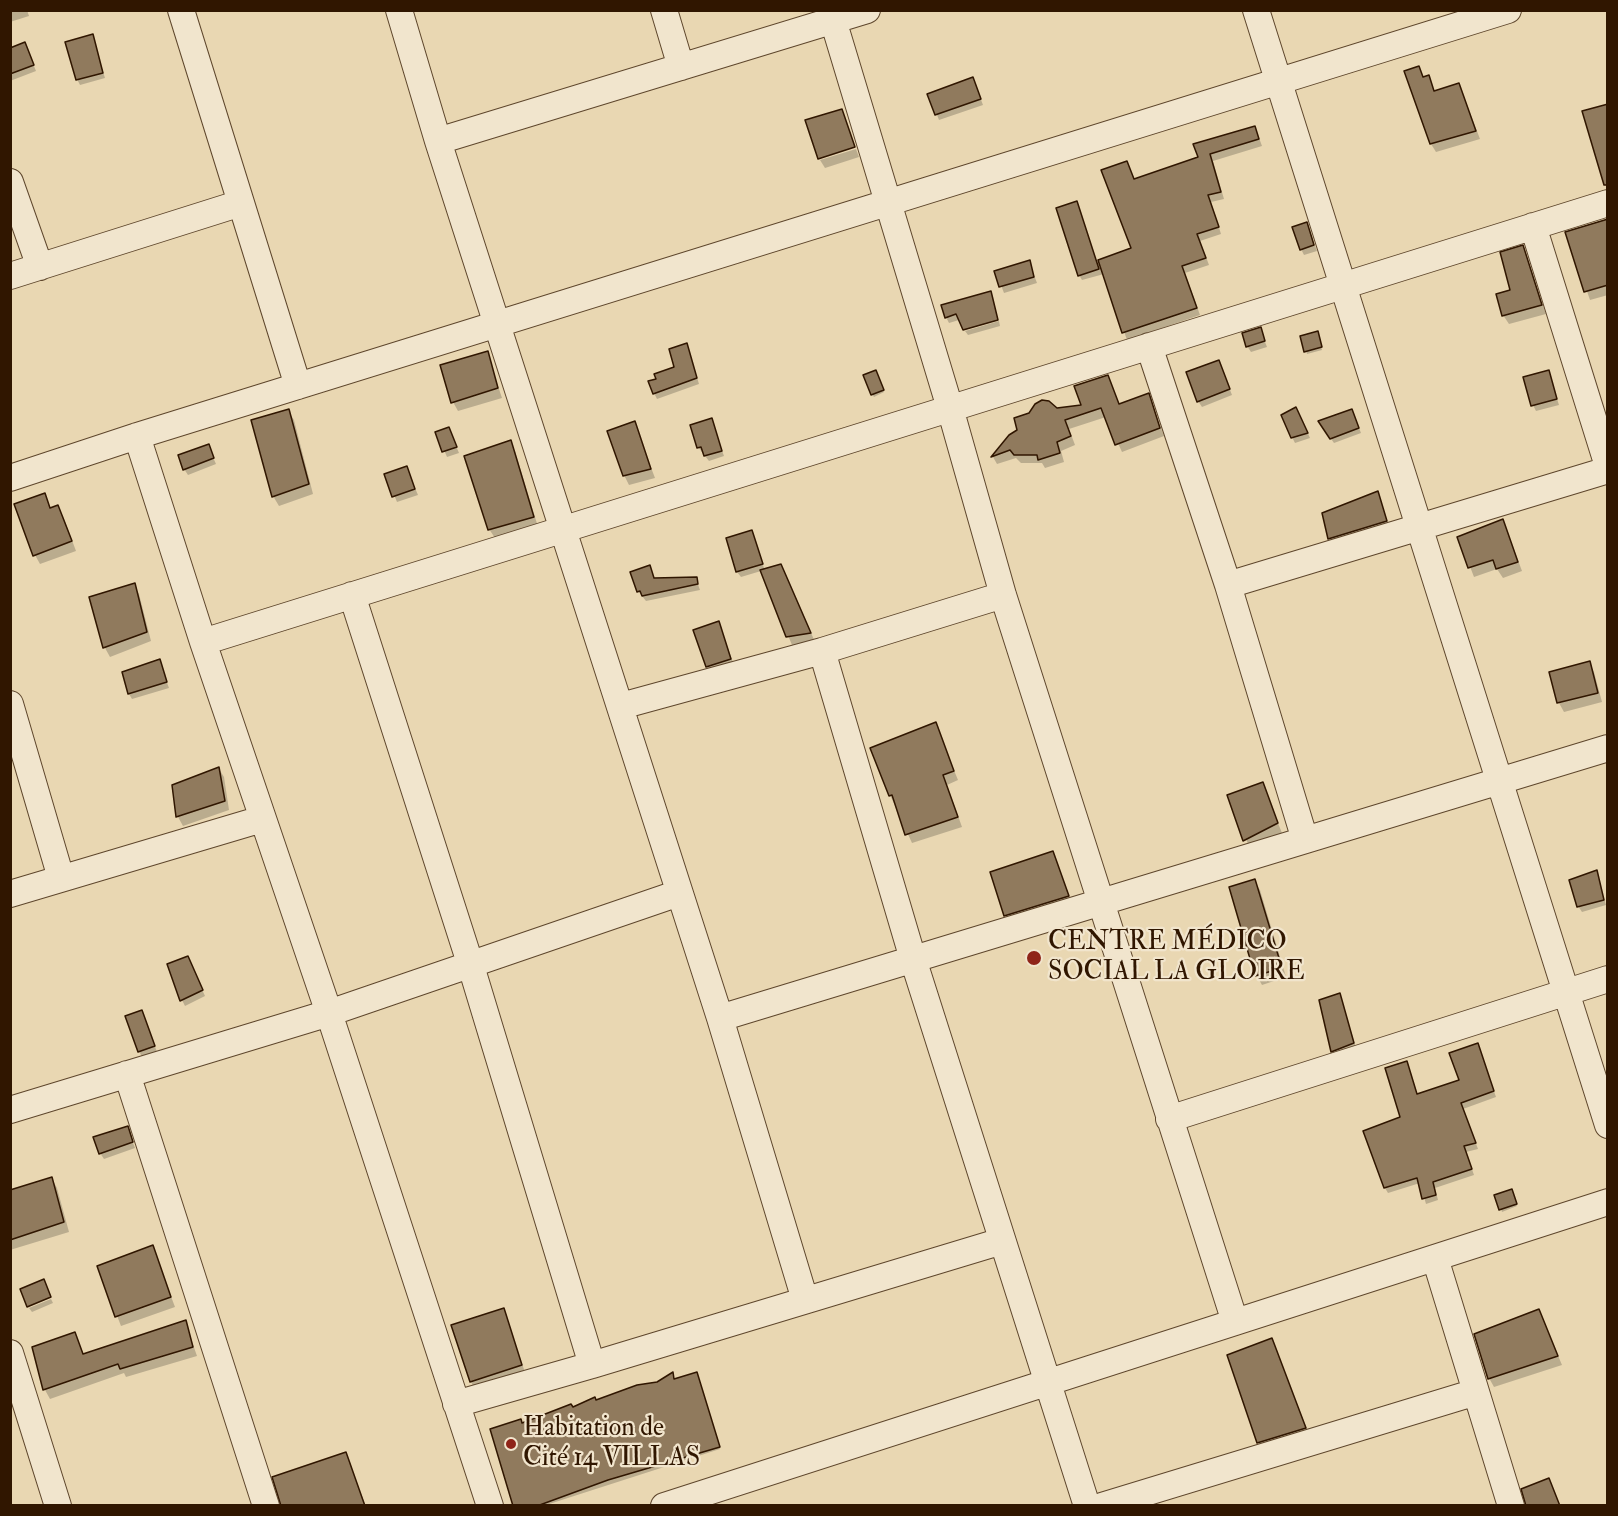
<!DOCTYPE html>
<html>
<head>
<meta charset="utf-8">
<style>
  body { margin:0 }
  #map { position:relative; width:1618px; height:1516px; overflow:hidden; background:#e9d7b2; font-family:"IM FELL Double Pica",serif }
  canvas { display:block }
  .frame { position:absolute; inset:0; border:12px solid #301600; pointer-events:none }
</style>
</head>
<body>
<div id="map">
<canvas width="1618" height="1516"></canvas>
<div class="frame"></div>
</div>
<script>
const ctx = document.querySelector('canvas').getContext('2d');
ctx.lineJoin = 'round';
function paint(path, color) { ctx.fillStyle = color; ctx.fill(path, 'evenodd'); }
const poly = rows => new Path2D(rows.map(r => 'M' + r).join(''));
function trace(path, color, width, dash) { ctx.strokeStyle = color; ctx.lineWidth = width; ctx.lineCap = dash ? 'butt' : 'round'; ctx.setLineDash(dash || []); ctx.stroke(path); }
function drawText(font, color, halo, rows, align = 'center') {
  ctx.font = font + ' "IM FELL Double Pica",serif'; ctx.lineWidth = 4.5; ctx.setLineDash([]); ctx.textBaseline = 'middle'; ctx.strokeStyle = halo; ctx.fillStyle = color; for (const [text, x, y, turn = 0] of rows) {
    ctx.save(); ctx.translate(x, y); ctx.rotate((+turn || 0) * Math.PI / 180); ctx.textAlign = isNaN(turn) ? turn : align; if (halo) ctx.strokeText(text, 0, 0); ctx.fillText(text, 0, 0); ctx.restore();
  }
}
paint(poly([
  [10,10,27,10,29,16,10,22],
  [92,36,105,78,80,85,77,79],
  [25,44,36,71,10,81,10,49],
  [1418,68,1424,79,1428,77,1435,92,1459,84,1480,139,1436,152,1431,144],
  [975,84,983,105,939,120,929,95],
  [842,110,855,146,819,158],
  [1255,127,1262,146,1213,161,1224,199,1211,202,1221,234,1200,241,1209,265,1185,273,1200,315,1127,340,1104,274,1082,280,1079,275,1077,203,1097,262,1133,249,1126,162,1134,181,1200,158],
  [856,149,859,157,825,168,820,160],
  [1608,220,1608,295,1590,300,1567,233],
  [1307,224,1317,251,1304,255,1301,249],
  [1523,247,1546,314,1509,324,1503,315],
  [1029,262,1037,283,1004,293,996,272],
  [990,293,998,319,964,328,959,320,949,323,946,317],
  [999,321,1000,326,968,335,965,331],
  [1260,329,1267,347,1251,352,1247,346],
  [1318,335,1322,350,1307,354,1302,337],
  [689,351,699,384,657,399,654,393,658,380,676,368],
  [487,353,502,398,458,411,453,402],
  [1221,367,1232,395,1202,407,1198,401],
  [1548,371,1559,405,1536,411,1533,405],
  [877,374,884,392,874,397,872,394],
  [1107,377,1120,405,1148,395,1164,436,1122,452,1106,417,1069,429,1075,445,1061,451,1064,462,1045,468,1042,463,1021,463,1016,458,997,464,993,457,1010,436,1056,410,1083,406],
  [288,411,294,420,313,494,279,506,273,496,253,421],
  [1299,414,1310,438,1295,443,1292,437],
  [1354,415,1361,433,1334,443,1322,426],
  [711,420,724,456,709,461,698,447],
  [634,423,655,478,629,485,624,475],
  [437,433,451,434,459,453,447,457],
  [510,442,515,451,538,527,495,538,489,529],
  [208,446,216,464,188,475,184,469],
  [406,467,418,495,397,502,386,475],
  [1377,493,1391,531,1335,548,1329,539],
  [44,495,51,509,57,507,63,516,76,551,40,564,35,555],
  [1503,520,1522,571,1503,578,1497,569,1474,577,1459,538],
  [752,532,765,571,781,566,786,575,815,642,792,645,761,571,741,577,737,572],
  [654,579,696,579,700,590,646,601,638,591],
  [134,585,139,594,151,641,110,657,105,648,91,598],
  [721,629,734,665,710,672,707,667],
  [159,661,169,688,132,699,129,694],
  [1589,663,1594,672,1602,702,1564,712,1559,703,1551,673],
  [935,724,958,780,947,785,962,827,912,843,890,795],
  [219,769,224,777,229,810,183,826,178,817,174,786],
  [1262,784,1282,833,1250,849,1229,796],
  [1052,853,1073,906,1011,924,1005,915],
  [1596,871,1606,905,1582,912,1578,906],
  [1254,881,1260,890,1286,977,1262,985,1257,976],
  [190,963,205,996,185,1006,182,1000],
  [1340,995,1356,1048,1335,1057,1332,1051],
  [142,1011,157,1052,142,1057,139,1051],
  [1478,1045,1496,1097,1463,1109,1478,1149,1466,1152,1474,1175,1435,1188,1438,1200,1426,1204,1420,1183,1388,1193,1385,1188,1402,1118,1406,1063,1417,1096,1460,1081],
  [127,1127,135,1148,104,1159,100,1153],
  [52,1179,57,1188,69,1232,10,1250,10,1191],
  [1512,1193,1517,1206,1502,1212,1501,1209],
  [152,1246,175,1307,121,1326,98,1267],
  [51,1299,53,1303,32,1312,29,1308],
  [503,1310,526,1375,476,1391,471,1382],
  [1543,1320,1562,1365,1494,1387,1489,1378],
  [185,1322,197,1356,126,1377,124,1373,50,1399,45,1390,33,1348,75,1334,84,1355],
  [1271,1340,1312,1441,1266,1455,1258,1442],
  [698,1376,720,1449,543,1506,514,1506,522,1424,596,1402],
  [345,1454,366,1506,283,1506]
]), '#0003');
const building = poly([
  [93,34,103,73,76,80,65,42,93,34],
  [25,42,34,65,10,74,10,48,25,42],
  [1419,66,1423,77,1429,75,1434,91,1459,83,1476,131,1430,144,1404,71,1419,66],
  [973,77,981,99,935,115,927,94,973,77],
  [1608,104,1607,185,1604,185,1582,111,1608,104],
  [842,109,855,147,818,159,805,120,842,109],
  [1255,126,1259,139,1210,154,1221,192,1208,195,1219,227,1197,234,1206,258,1182,266,1197,308,1122,333,1098,260,1131,248,1101,170,1127,161,1134,179,1198,157,1193,144,1255,126],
  [1077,201,1099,269,1078,276,1056,208,1077,201],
  [1608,219,1608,285,1584,292,1565,232,1608,219],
  [1307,222,1314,245,1300,250,1292,227,1307,222],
  [1523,245,1542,305,1502,316,1496,294,1510,290,1500,252,1523,245],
  [1030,260,1034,277,999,287,994,271,1030,260],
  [991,291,998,320,963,330,956,314,945,318,941,305,991,291],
  [1261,327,1265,341,1246,347,1242,333,1261,327],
  [1318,331,1322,347,1304,352,1300,336,1318,331],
  [687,343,697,378,653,394,648,381,656,379,654,374,674,367,669,349,687,343],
  [488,351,498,388,451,403,440,365,488,351],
  [1219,360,1230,389,1197,402,1186,372,1219,360],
  [876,370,884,390,871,395,863,375,876,370],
  [1549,370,1557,399,1531,406,1523,377,1549,370],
  [1108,375,1119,404,1149,393,1160,428,1115,445,1101,408,1065,420,1071,436,1057,442,1060,453,1038,460,1037,455,1014,455,1010,450,991,457,1009,435,1017,430,1014,418,1029,413,1035,404,1042,400,1049,401,1057,408,1081,405,1074,386,1108,375],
  [1296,407,1308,433,1291,438,1281,415,1296,407],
  [289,409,309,484,272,497,251,420,289,409],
  [1352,409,1359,428,1330,439,1318,421,1352,409],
  [712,418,722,451,704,456,701,447,697,448,690,425,712,418],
  [635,421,651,469,623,476,607,431,635,421],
  [449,427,457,447,442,452,435,432,449,427],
  [511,440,534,517,488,530,464,456,511,440],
  [209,444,214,458,183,470,178,455,209,444],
  [407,466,415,489,392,497,384,474,407,466],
  [1378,491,1387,521,1328,539,1322,513,1378,491],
  [45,493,50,508,58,505,72,541,33,556,14,504,45,493],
  [1503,519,1518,562,1496,569,1493,560,1468,568,1457,537,1503,519],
  [752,530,763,564,736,572,726,538,752,530],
  [781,564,811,633,786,637,760,570,781,564],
  [650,565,654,578,697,577,698,584,642,596,640,591,637,592,630,572,650,565],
  [135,583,147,632,103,648,89,597,135,583],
  [719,621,731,659,706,667,693,630,719,621],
  [160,659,167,682,128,694,122,672,160,659],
  [1590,661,1598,693,1557,703,1549,672,1590,661],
  [936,722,954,771,943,775,958,817,905,835,892,795,889,796,870,748,936,722],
  [219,767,225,801,176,817,172,785,219,767],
  [1263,782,1278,823,1243,841,1227,795,1263,782],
  [1053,851,1069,896,1004,916,990,872,1053,851],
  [1597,870,1604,900,1577,907,1569,880,1597,870],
  [1255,879,1282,968,1255,976,1229,887,1255,879],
  [188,956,203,990,180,1001,167,964,188,956],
  [1340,993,1354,1043,1331,1052,1319,1000,1340,993],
  [142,1010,155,1046,138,1052,125,1016,142,1010],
  [1478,1043,1494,1091,1461,1103,1476,1143,1464,1146,1472,1169,1433,1182,1436,1195,1422,1199,1417,1178,1384,1188,1363,1131,1400,1117,1385,1068,1407,1061,1417,1094,1459,1080,1449,1053,1478,1043],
  [128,1126,133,1142,99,1154,93,1137,128,1126],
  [52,1177,64,1222,10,1240,10,1190,52,1177],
  [1512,1189,1517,1204,1499,1210,1494,1195,1512,1189],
  [153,1245,171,1297,115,1317,97,1266,153,1245],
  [44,1279,51,1297,27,1307,20,1289,44,1279],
  [504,1308,522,1365,470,1382,451,1325,504,1308],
  [1539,1309,1558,1356,1488,1379,1474,1334,1539,1309],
  [186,1320,193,1347,120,1369,118,1364,43,1390,32,1347,75,1332,83,1354,186,1320],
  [1272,1338,1306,1428,1257,1443,1227,1355,1272,1338],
  [673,1372,674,1379,697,1372,720,1447,608,1480,537,1506,513,1506,490,1429,521,1419,522,1423,571,1404,573,1407,595,1397,596,1400,637,1385,657,1382,673,1372],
  [346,1452,365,1506,281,1506,272,1477,346,1452],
  [1549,1478,1560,1506,1526,1506,1521,1489,1549,1478]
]);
paint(building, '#907a5d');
trace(building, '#301600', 1.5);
const minor = poly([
  [181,10,298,386],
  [399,10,438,141,720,1018,805,1300],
  [664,10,681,67],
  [830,10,950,408,1003,595,1235,1322],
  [1256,10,1608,1125],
  [438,141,867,10],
  [10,182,40,267],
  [1533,226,1608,466],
  [10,276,241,203],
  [1149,346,1228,585,1305,840],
  [137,436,203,642,329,1013,490,1506],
  [10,478,137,436,1508,10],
  [1228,585,1608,470],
  [352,595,471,966,592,1365,1002,1241],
  [203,642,1608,203],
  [822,651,913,959,1087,1506],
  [10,704,61,878],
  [621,706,822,651,1003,595],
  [10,894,262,819],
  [720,1018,1608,748],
  [127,1074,266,1506],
  [10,1110,329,1013,679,893],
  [1169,1119,1608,979],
  [1435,1258,1511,1506],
  [10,1353,58,1506],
  [456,1404,592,1365],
  [664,1506,1608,1202],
  [1102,1506,1476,1392]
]);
trace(minor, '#5e462c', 28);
trace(minor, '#f1e5cd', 26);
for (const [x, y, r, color] of [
  [1034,958,8,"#8f2418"],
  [511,1444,6,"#8f2418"]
]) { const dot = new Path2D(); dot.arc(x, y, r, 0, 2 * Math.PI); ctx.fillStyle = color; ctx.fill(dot); trace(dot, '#f1e5cd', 2); }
drawText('26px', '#301600', '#f1e5cd', [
  ["CENTRE MÉDICO",1048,943],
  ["SOCIAL LA GLOIRE",1048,973],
  ["Habitation de",523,1429],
  ["Cité 14 VILLAS",523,1459]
], 'left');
</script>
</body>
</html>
